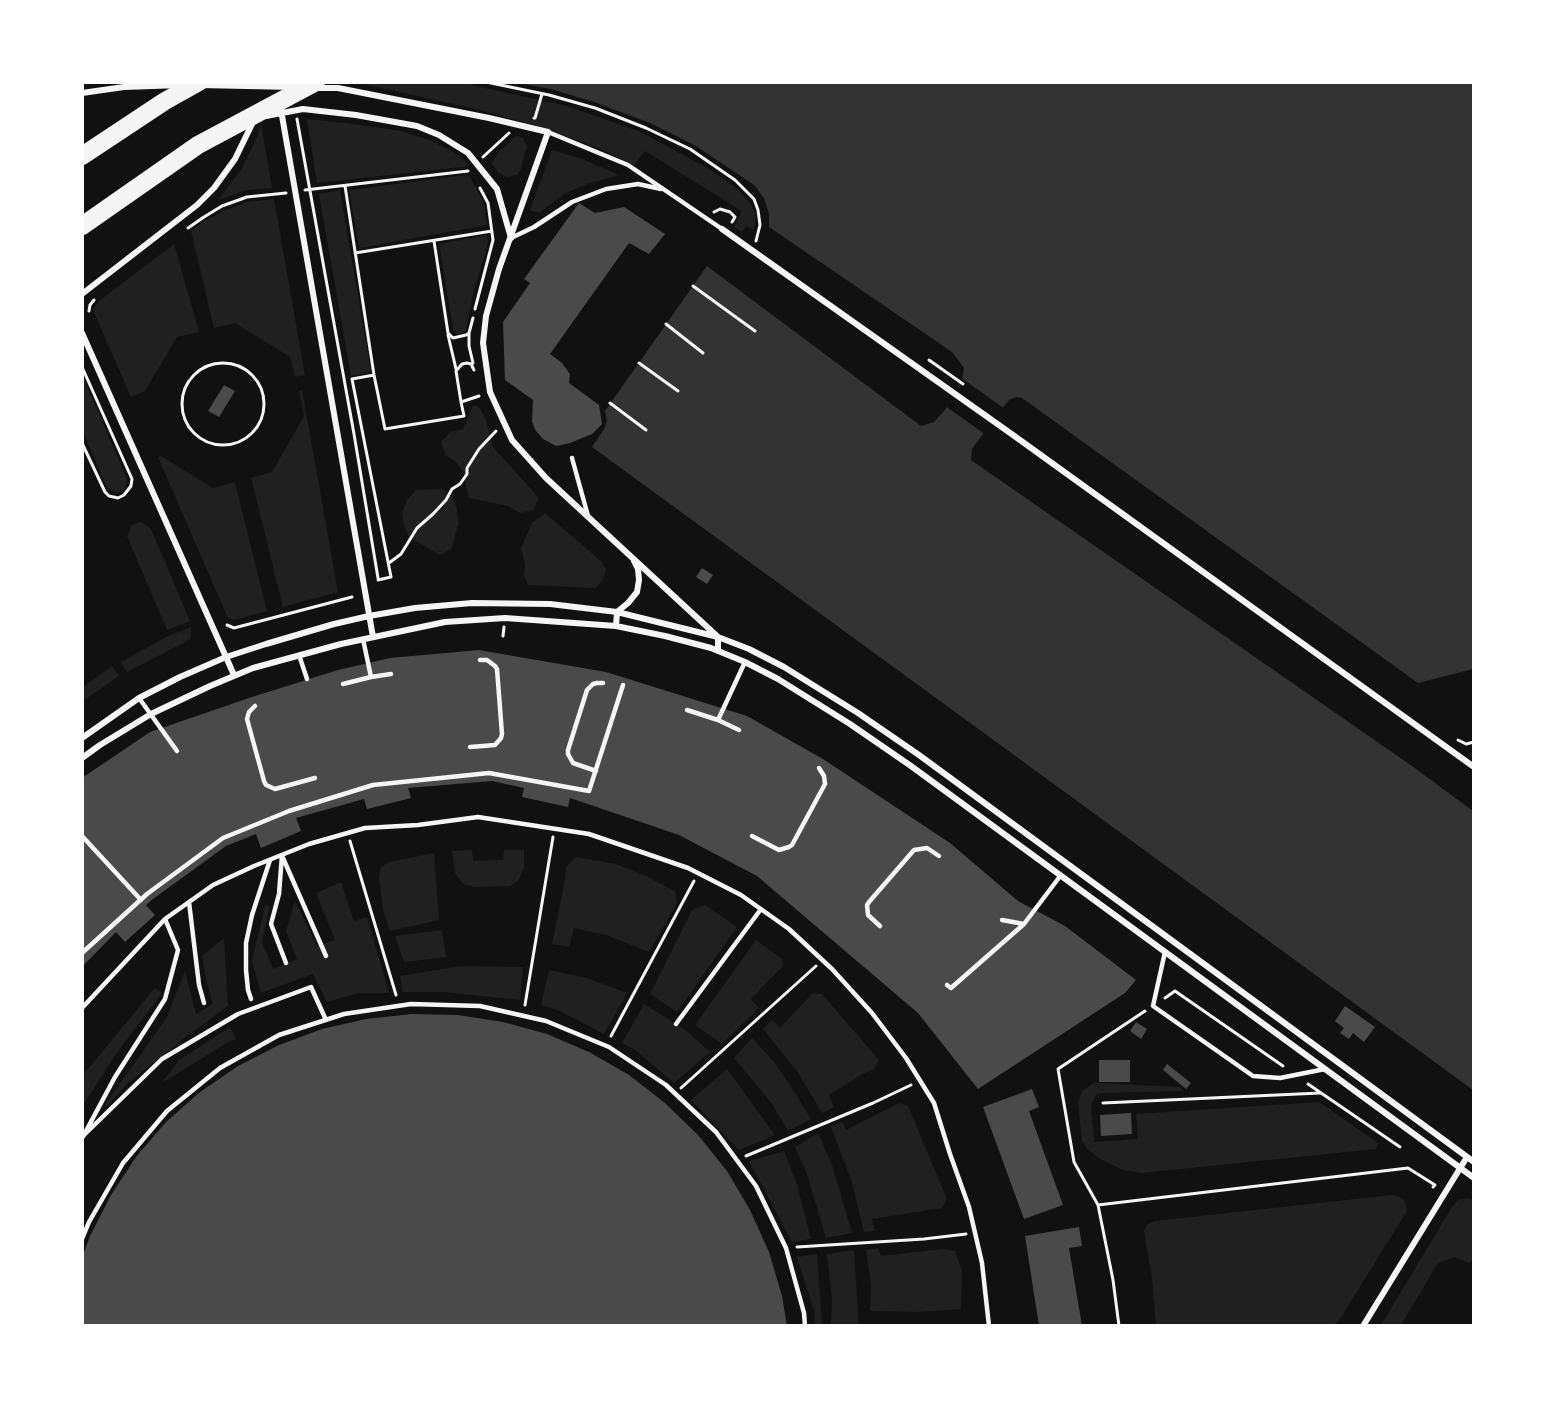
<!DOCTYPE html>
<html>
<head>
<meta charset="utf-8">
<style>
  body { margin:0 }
  #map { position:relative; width:1556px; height:1408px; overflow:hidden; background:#111; font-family:"DM Sans",sans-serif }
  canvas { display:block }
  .frame { position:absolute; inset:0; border:84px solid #fff; pointer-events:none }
</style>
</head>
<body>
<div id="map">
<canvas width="1556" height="1408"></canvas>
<div class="frame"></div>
</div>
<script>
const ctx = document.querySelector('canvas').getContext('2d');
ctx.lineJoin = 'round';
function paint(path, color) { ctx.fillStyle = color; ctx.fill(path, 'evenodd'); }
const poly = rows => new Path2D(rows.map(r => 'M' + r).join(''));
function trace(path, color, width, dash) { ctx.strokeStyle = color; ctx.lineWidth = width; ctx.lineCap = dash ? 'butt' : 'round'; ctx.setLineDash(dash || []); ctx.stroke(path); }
paint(poly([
  [358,83,462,83,567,106,641,132,709,169,738,189,751,205,756,215,754,230,746,226,742,232,734,227,742,211,645,151,634,165,603,150,538,126,472,108],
  [307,119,354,124,401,131,432,141,460,156,470,166,317,183],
  [261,123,272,188,247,190,218,200,241,170,258,135],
  [516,136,522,137,527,146,521,169,517,175,506,177,498,172,492,164,492,162,499,152],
  [552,150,582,159,619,175,587,184,564,194,539,213,530,210],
  [466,175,470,177,484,203,487,225,359,248,349,190],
  [340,190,371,372,351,376,319,194],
  [274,199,305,375,295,377,290,357,235,323,214,328,191,231,206,220,223,211,248,202],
  [487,235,488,243,473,294,466,330,464,333,457,334,453,329,439,244],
  [174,244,199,332,177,337,145,391,131,397,93,310,99,301],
  [83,377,127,479,125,489,117,493,107,488,83,432],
  [302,390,338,592,283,607,251,478,272,472,304,416,299,391],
  [473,405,480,408,486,420,493,447,539,498,533,510,520,513,508,506,469,498,466,486,464,473,457,463,446,455,441,442,450,432,463,429],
  [161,456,213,488,235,482,267,611,233,620,230,619,227,616,158,457],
  [443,489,453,497,457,510,459,523,451,549,440,555,409,537,404,525,402,512,407,500,416,490],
  [545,513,602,562,606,570,603,580,595,588,528,585,524,576,525,564,521,548,532,523],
  [139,522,143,523,151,529,190,621,167,630,127,536,132,525],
  [191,627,191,636,189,640,127,672,121,662,166,637],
  [112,666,119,676,83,701,83,687],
  [472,850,473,861,503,860,504,850,524,850,524,868,518,881,509,886,475,887,463,884,455,873,452,851],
  [434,853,439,920,390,931,383,910,379,877,381,867,389,862],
  [576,857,616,864,646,876,675,891,677,903,649,952,606,935,574,928,569,947,552,944,565,879,566,867],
  [341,882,354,921,367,917,389,993,359,993,327,1002,313,974,261,993,252,961,265,906,270,906,262,942,273,969,297,959,286,931,295,901,317,946,335,940,316,893],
  [705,905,737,927,677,1012,650,994,692,910],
  [442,930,446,957,404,962,395,936],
  [224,938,228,1006,188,1035,128,1083,107,1106,105,1105,167,1017,185,971,196,1014,213,1004,207,983,202,956],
  [756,940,782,959,783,966,751,999,759,1008,722,1044,695,1025],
  [462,966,523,967,520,1000,443,992,403,992,400,976],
  [549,970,587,978,627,993,604,1034,560,1011,541,1005],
  [155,988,162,993,116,1054,83,1105,83,1075],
  [812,994,822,994,879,1060,874,1069,861,1075,829,1095,834,1107,822,1113,797,1071,763,1029,772,1020,780,1028],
  [644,1004,684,1029,710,1052,674,1083,634,1049,622,1043],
  [230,1027,236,1039,227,1043,162,1083,179,1060],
  [752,1038,774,1062,794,1091,811,1119,788,1131,772,1104,734,1058],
  [727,1069,775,1135,739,1150,691,1100],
  [1094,1083,1180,1087,1182,1089,1181,1091,1101,1093,1096,1095,1092,1102,1091,1108,1094,1142,1138,1139,1136,1114,1319,1102,1378,1143,1378,1145,1376,1149,1141,1173,1123,1170,1100,1159,1087,1149,1082,1141,1078,1102,1082,1091],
  [899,1103,908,1106,947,1199,942,1208,872,1219,875,1231,864,1232,852,1182,831,1127,842,1122,846,1130],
  [818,1133,832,1165,852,1233,826,1238,807,1174,795,1147],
  [784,1151,796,1181,811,1239,792,1242,749,1161],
  [1392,1195,1400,1197,1405,1201,1407,1211,1338,1322,1332,1326,1156,1325,1152,1278,1144,1230,1148,1224,1155,1221],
  [1468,1198,1473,1200,1473,1259,1470,1263,1454,1257,1438,1263,1401,1325,1381,1325,1452,1207,1458,1200],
  [878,1248,881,1256,944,1249,955,1251,962,1271,961,1309,920,1312,870,1311,871,1285,866,1250],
  [854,1250,858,1312,858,1325,831,1325,832,1299,827,1254],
  [817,1254,822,1325,815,1325,814,1311,797,1257]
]), '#202020');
paint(poly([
  [518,83,1473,83,1473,669,1418,683,1022,398,1016,397,1009,400,998,413,972,449,971,460,1412,766,1473,811,1473,1090,592,447,604,429,607,421,605,411,707,266,921,426,934,422,944,411,961,387,964,368,952,352,769,227,769,214,764,198,754,185,696,146,650,123,597,103,551,89]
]), '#333');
paint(poly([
  [960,377,1005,409,986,435,944,405,958,386]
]), '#111');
paint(poly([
  [579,203,595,213,624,207,665,234,649,254,629,243,550,354,562,363,570,374,569,383,599,405,602,424,592,434,570,443,556,446,543,439,536,431,532,422,533,400,505,380,503,322,530,283,524,279],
  [224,385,235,391,219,417,208,411],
  [702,568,713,575,707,584,696,577],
  [479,650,606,672,747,716,823,759,950,843,1018,901,1065,926,1136,980,1125,993,978,1089,918,1013,757,876,679,835,570,798,568,807,522,797,524,788,492,781,408,788,411,798,367,809,364,799,296,818,301,831,261,848,256,834,226,846,153,899,146,905,155,915,125,942,116,932,82,967,82,778,150,732,252,697,338,670,390,658],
  [1345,1006,1375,1027,1364,1042,1353,1033,1349,1039,1340,1033,1344,1028,1335,1021],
  [412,1014,458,1015,503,1022,547,1034,589,1052,629,1075,665,1103,698,1135,727,1171,750,1210,769,1252,782,1296,787,1326,82,1326,82,1258,90,1236,111,1195,136,1157,166,1122,200,1092,238,1066,279,1045,322,1029,366,1019],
  [1136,1022,1147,1029,1141,1039,1130,1031],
  [1099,1060,1130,1060,1130,1082,1099,1082],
  [1167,1064,1191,1083,1186,1089,1163,1070],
  [1032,1089,1039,1107,1029,1111,1063,1205,1024,1219,983,1107],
  [1131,1113,1132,1134,1101,1136,1100,1115],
  [1079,1227,1082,1246,1069,1248,1082,1326,1039,1326,1025,1236]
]), '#4a4a4a');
trace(poly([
  [486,82,549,95,595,108,646,128,690,149,735,180,754,199,758,210,760,225,756,241],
  [534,118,535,118,542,94],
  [297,119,354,434,378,578],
  [483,157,509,133],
  [345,186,374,375,385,429,464,416,461,402],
  [305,190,468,171],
  [714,212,720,209,730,212,735,217,732,222],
  [188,228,204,217,222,206,247,197,286,193],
  [434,241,448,333,453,338,466,335,469,333,473,318],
  [355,253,492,231],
  [693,286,755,331],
  [475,309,493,240,488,203,480,188],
  [89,311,90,305,94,300],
  [666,324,703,353],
  [469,333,469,346,473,363],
  [448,335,456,369],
  [929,360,963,384],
  [639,363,678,391],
  '182 404a41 41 0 1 1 82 0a41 41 0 1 1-82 0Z',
  [82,367,132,479,131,486,124,495,118,498,109,496,105,492,82,443],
  [474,370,471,364,467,363,462,364,456,371,461,402,479,396],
  [374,375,352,379,391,577,378,580],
  [610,403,646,430],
  [389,563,401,554,417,528,433,514,446,500,452,489,460,484,467,474,467,468,479,449,496,431],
  [227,625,234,628,352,597],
  [503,636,504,627],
  [1458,740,1466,744,1474,742],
  [350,841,396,995],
  [1165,998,1175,991,1283,1066],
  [525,1005,553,837],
  [611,1036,694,881],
  [1308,1084,1400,1147],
  [681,1088,816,966],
  [1103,1103,1320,1093],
  [746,1156,873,1103,911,1085],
  [1098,1205,1408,1168,1435,1185,1433,1187],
  [797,1247,924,1239,966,1234],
  [1119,1326,1113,1280,1098,1205,1074,1162,1058,1069,1145,1011]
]), '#f5f5f5', 3);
trace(poly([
  [548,132,628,165,722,229],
  [511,238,534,227,572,202,606,189,638,184,661,189],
  [572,458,588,516],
  [363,639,371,677],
  [299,655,307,679],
  [343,684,371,677,391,674],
  [139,698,177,751],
  [255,706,249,712,247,719,264,781,266,785,275,789,315,778],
  [687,710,718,720,739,730],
  [718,720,745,662],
  [470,747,495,745,501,738,502,734,497,669,495,666,487,660,480,660],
  [596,771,573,763,568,754,568,750,587,690,593,684,597,683,603,683],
  [82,836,141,900],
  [752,836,779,850,789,847,792,845,825,784,824,776,819,768],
  [282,855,279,894,271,924,286,963],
  [283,858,326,956],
  [189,902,199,985,204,1003],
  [1002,920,1024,924,1061,875],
  [880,926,868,915,867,905,869,902,914,850,927,848,939,856],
  [1165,952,1153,1006,1253,1076,1280,1078,1325,1069],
  [82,953,147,894,223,838,289,811,373,785,489,773,589,791,623,685],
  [947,985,951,988,1024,924],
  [251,999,248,990,246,970,246,943,252,915,270,860],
  [82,1008,165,919,213,885,254,866,309,844,365,828,418,825,478,817,589,834,688,868,741,895,789,929,832,969,872,1013,906,1058,934,1103,950,1154,969,1207,982,1263,989,1326],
  [676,1024,761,909],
  [86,1131,115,1077,165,999,178,950,165,919],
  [82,1138,84,1135,162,1059,238,1014,311,987,326,1020],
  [82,1239,89,1222,123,1163,167,1111,220,1068,279,1035,344,1014,411,1004,480,1006,546,1021,609,1047,666,1085,716,1132,756,1186,786,1248,804,1313,805,1326]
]), '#f5f5f5', 4.5);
trace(poly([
  [200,85,294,87],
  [317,88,338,88,489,118,548,132,499,269,486,316,483,343,490,392,512,440,546,478,718,637,718,651],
  [82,93,124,87,181,85],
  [281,110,373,637],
  [266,116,303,109,356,115,417,126,439,135,468,153,497,189,511,238],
  [722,229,1013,435,1474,767],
  [82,294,197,205,214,188,235,159,254,120],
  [82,333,234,675],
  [616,626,617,612,628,603,637,592,639,580,638,569,634,561],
  [82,738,139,698,180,677,226,657,266,644,334,624,369,616,415,608,472,603,550,604,617,612,718,637,749,649,784,667,858,713,919,755,1474,1162],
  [82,758,100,745,151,714,210,686,253,668,341,644,445,622,505,618,616,626,665,636,711,648,745,662,778,679,850,724,911,766,1474,1178],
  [1363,1326,1467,1157]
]), '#f5f5f5', 6);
trace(poly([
  [82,156,165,101,199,82],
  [82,226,198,145,316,82]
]), '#f5f5f5', 18);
</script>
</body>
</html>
